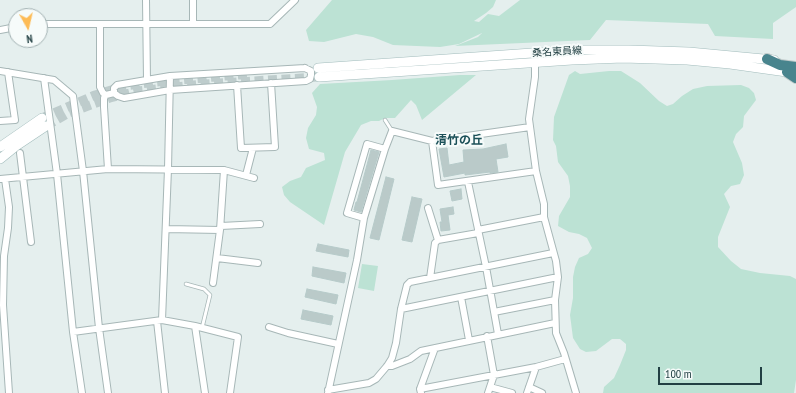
<!DOCTYPE html>
<html>
<head>
<meta charset="utf-8">
<style>
  body { margin:0 }
  #map { position:relative; width:796px; height:393px; overflow:hidden; background:#e5efee; font-family:"PT Sans Narrow",sans-serif }
  canvas { display:block }
  .north { position:absolute; left:8px; top:8px; width:40px; height:40px; box-sizing:border-box; background:#f6fbfa; border:1px solid #a1b0b1; border-radius:50%; rotate:172deg; font-size:11px; font-weight:700; line-height:16px; text-align:center; color:#224043 }
  .north::after { content:''; display:block; margin:auto; width:14px; height:18px; background:#fdbb55; clip-path:polygon(50% 0,100% 100%,50% 72%,0 100%) }
  .scale { position:absolute; left:658px; top:367px; width:104px; height:18px; box-sizing:border-box; border:2px solid #224043; border-top:0; padding-left:5px; font-size:12px; line-height:14px; white-space:nowrap; color:#224043; -webkit-text-stroke:3px #f6fbfa; paint-order:stroke }
</style>
</head>
<body>
<div id="map">
<canvas width="796" height="393"></canvas>
<div class="north">N</div>
<div class="scale">100 m</div>
</div>
<script>
const ctx = document.querySelector('canvas').getContext('2d');
ctx.lineJoin = 'round';
function paint(path, color) { ctx.fillStyle = color; ctx.fill(path, 'evenodd'); }
const poly = rows => new Path2D(rows.map(r => 'M' + r).join(''));
function trace(path, color, width, dash) { ctx.strokeStyle = color; ctx.lineWidth = width; ctx.lineCap = dash ? 'butt' : 'round'; ctx.setLineDash(dash || []); ctx.stroke(path); }
function drawText(font, color, halo, rows, align = 'center') {
  ctx.font = font + ' "PT Sans Narrow","Noto Sans JP",sans-serif'; ctx.lineWidth = 4; ctx.setLineDash([]); ctx.textBaseline = 'middle'; ctx.strokeStyle = halo; ctx.fillStyle = color; for (const [text, x, y, turn = 0] of rows) {
    ctx.save(); ctx.translate(x, y); ctx.rotate((+turn || 0) * Math.PI / 180); ctx.textAlign = isNaN(turn) ? turn : align; if (halo) ctx.strokeText(text, 0, 0); ctx.fillText(text, 0, 0); ctx.restore();
  }
}
paint(poly([
  [332,0,496,0,493,7,486,13,474,21,479,22,488,14,499,16,520,0,796,0,796,7,773,23,773,39,715,36,708,24,606,20,590,40,455,46,478,37,482,33,459,44,440,47,393,45,373,37,356,34,324,42,309,41,306,30],
  [575,71,580,74,609,71,621,71,640,83,659,101,667,106,673,104,682,96,693,89,707,86,741,85,749,88,754,93,756,100,744,116,743,127,736,134,733,142,742,163,744,175,740,184,731,186,724,194,730,207,718,237,718,247,731,261,741,269,760,273,790,276,796,279,796,380,794,393,603,393,604,387,614,378,620,365,626,350,626,344,620,339,612,339,596,351,586,352,580,349,573,338,570,315,573,298,573,277,575,267,579,258,588,254,592,248,587,238,579,234,569,232,558,226,559,216,570,197,570,186,568,176,558,162,556,146,553,140,554,117,569,75],
  [460,75,476,75,422,120,416,105,411,100,395,118,385,118,379,121,371,121,361,125,345,152,324,225,290,202,284,195,282,187,290,181,301,177,306,168,325,160,324,153,309,149,306,138,308,128,316,115,317,107,312,93,320,84,392,80],
  [362,264,378,266,374,291,358,288]
]), '#bce2d4');
const building = poly([
  [506,144,508,157,496,159,498,172,490,173,490,172,465,175,465,173,444,177,439,149,447,148,449,165,464,162,463,150,483,149,506,144],
  [371,150,379,152,361,212,354,210,356,202,357,202,371,150],
  [386,177,394,179,379,240,370,238,386,177],
  [461,189,462,199,452,201,450,191,461,189],
  [412,197,422,199,412,242,402,240,412,197],
  [453,207,454,214,448,215,450,230,441,231,440,222,442,222,440,209,453,207],
  [318,244,349,250,348,257,316,251,318,244],
  [313,267,346,273,344,283,312,276,313,267],
  [307,289,338,295,336,304,305,297,307,289],
  [303,310,333,316,331,325,301,319,303,310]
]);
paint(building, '#bacac9');
trace(building, '#b6cac9', 1);
trace(poly([
  [42,118,95,95,124,86,156,82,249,74],
  [46,126,69,113,110,98,138,91,204,84,318,77]
]), '#becccc', 9, [9, 4.5]);
const service = poly([
  [385,120,392,131],
  [186,284,204,289,210,295,202,328]
]);
const minor = poly([
  [146,0,147,80],
  [193,0,193,24],
  [40,24,270,24,295,0],
  [100,24,100,87,103,93,106,95,114,93],
  [0,30,16,27],
  [535,62,535,77,529,119,536,171,544,204,544,217,556,261,558,277,555,300,556,333,564,353,576,393],
  [305,68,311,71,311,75,310,79,306,81,170,90,124,98,118,96,114,93,114,88,117,85,170,76,305,68],
  [0,71,54,80,73,96,83,171,99,328,108,393],
  [44,78,57,174,73,332,82,393],
  [237,85,241,148,275,147,271,83],
  [106,95,104,98,104,107,108,169],
  [0,121,15,120,8,72],
  [432,141,438,185,536,171],
  [20,153,31,242],
  [224,170,254,178],
  [246,175,253,148],
  [0,179,108,169,224,170,220,230,166,229],
  [5,179,9,207,8,228,4,256,3,305,9,393],
  [468,182,486,267,498,334],
  [428,208,438,240],
  [364,218,347,213,367,144,385,149],
  [221,226,260,224],
  [478,230,544,217],
  [217,258,258,263],
  [430,278,435,243,438,240,478,233],
  [213,283,220,230],
  [461,297,469,340],
  [401,309,558,277],
  [494,312,555,300],
  [162,320,168,169,170,76],
  [157,321,165,393],
  [195,326,205,393],
  [269,327,288,333,338,344],
  [73,332,162,320,195,326,238,337,230,393],
  [487,336,494,375,488,393],
  [387,366,392,366,410,359,421,351,555,323],
  [490,387,512,393],
  [529,387,542,393],
  [420,389,536,367,565,359],
  [328,390,369,383,376,379,387,366,392,358,396,343,401,309,407,285,410,282,553,253],
  [328,393,357,260,364,218,385,149,392,131,432,141,530,127],
  [421,393,420,389,435,348],
  [527,393,536,367]
]);
const secondary = poly([
  [318,68,575,50,629,50,689,52,774,60],
  [319,77,572,60,623,58,687,60,730,64,794,73],
  [0,147,42,118],
  [0,159,16,146,46,126]
]);
const trunk = poly([
  [767,59,780,65,796,67],
  [787,72,796,78]
]);
trace(service, '#a7b7b7', 4.5);
trace(minor, '#a7b7b7', 8);
trace(secondary, '#a2bcbc', 10);
trace(trunk, '#c1caca', 12);
trace(service, '#fff', 3);
trace(minor, '#fff', 6);
trace(secondary, '#fff', 9);
trace(trunk, '#48848d', 10);
drawText('10px', '#224043', '#f6fbfa', [
  ["桑名東員線",557,52,-3]
]);
drawText('bold 12px', '#1b5058', '#f6fbfa', [
  ["清竹の丘",459,141]
]);
</script>
</body>
</html>
